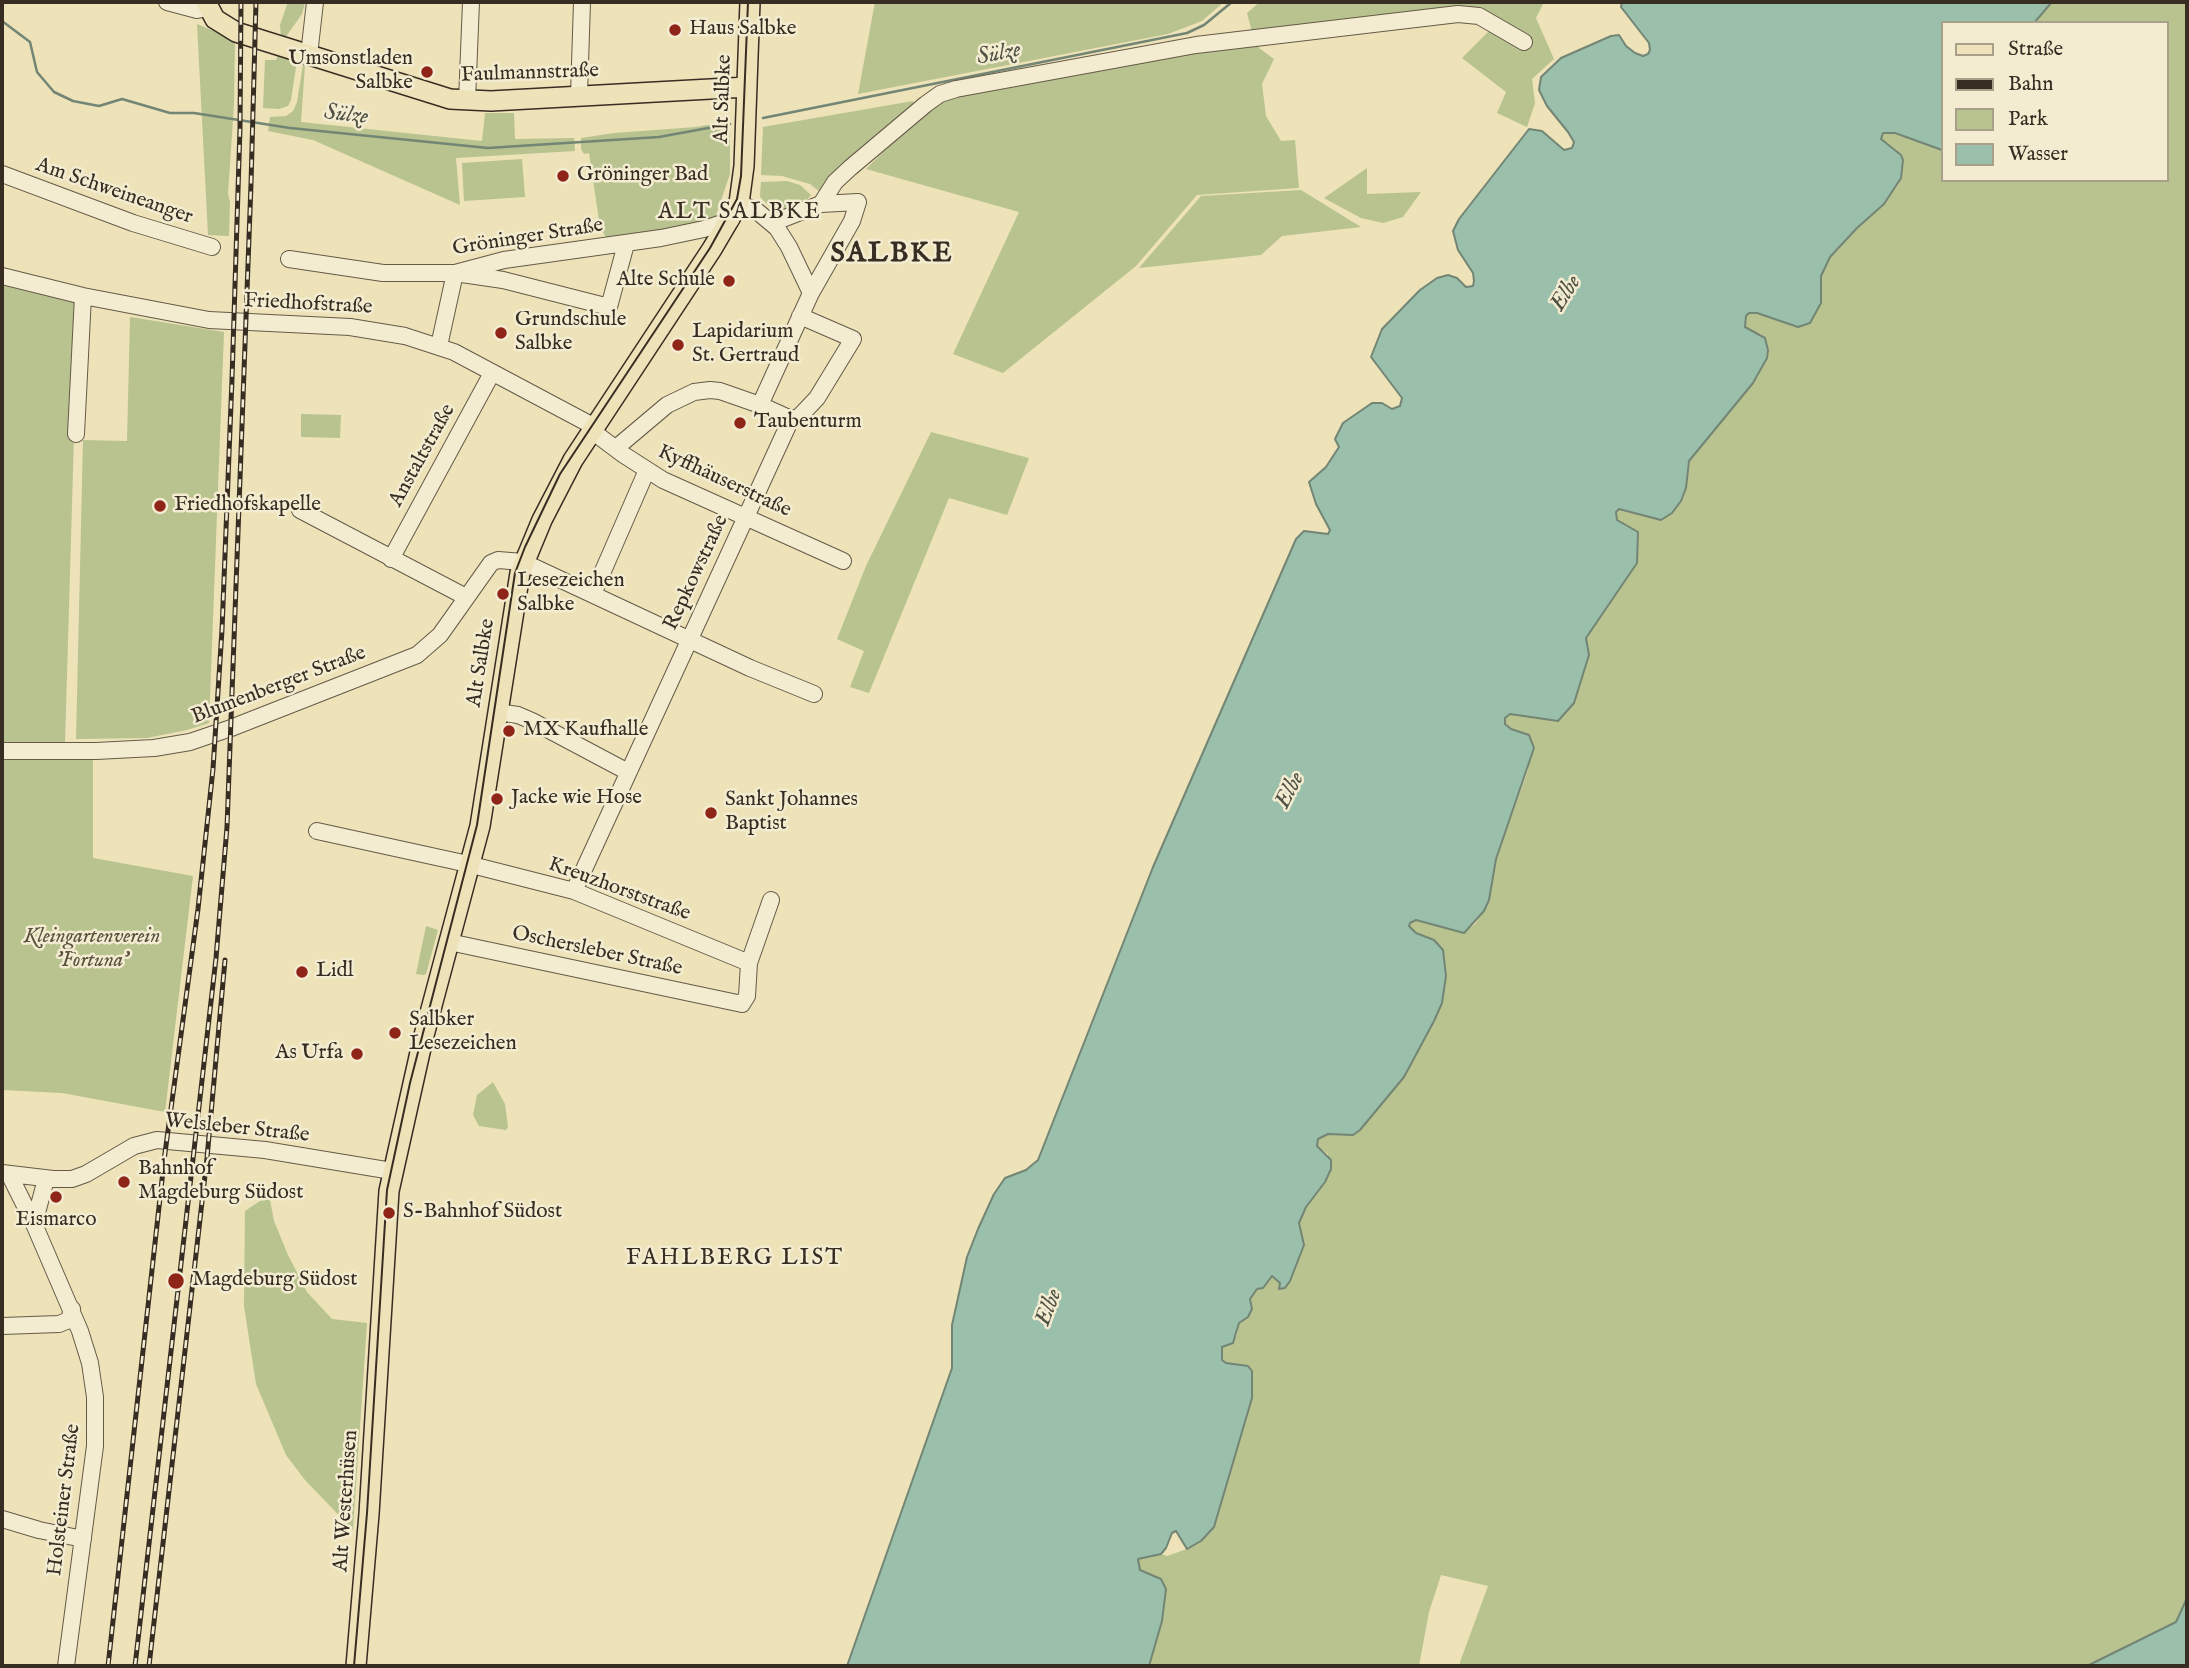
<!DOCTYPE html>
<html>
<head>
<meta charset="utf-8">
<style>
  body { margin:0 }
  #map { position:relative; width:2189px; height:1668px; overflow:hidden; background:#ede2b8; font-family:"IM FELL English",serif }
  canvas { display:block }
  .frame { position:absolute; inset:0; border:4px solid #382d23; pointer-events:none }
  .legend { position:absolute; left:1941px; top:21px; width:228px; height:161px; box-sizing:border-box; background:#f3ecd1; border:2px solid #a8a08b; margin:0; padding:9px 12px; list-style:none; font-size:21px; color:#382d23 }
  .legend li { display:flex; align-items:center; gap:14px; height:35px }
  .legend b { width:35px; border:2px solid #a8a08b }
</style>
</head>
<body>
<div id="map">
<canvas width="2189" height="1668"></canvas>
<div class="frame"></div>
<ul class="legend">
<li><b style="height:9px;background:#ede2b8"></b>Straße</li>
<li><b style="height:9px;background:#382d23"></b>Bahn</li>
<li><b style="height:19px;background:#b8c38f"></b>Park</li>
<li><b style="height:19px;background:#9abfaa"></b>Wasser</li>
</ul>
</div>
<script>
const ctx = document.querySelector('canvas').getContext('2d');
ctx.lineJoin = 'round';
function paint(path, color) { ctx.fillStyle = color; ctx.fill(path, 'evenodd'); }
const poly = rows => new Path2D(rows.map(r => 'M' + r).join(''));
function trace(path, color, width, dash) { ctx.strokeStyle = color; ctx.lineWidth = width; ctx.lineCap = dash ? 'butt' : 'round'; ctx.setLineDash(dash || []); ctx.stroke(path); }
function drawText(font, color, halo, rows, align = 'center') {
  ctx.font = font + ' "IM FELL English",serif'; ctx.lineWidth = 5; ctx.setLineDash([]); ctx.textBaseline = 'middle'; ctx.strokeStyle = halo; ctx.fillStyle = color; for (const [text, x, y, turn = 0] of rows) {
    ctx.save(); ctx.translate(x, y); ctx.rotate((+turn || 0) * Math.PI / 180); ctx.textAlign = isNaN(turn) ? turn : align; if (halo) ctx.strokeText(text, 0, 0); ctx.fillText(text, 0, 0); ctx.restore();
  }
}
paint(poly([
  [288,2,305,2,302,14,285,38,281,37,280,25],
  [875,2,1224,2,1202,21,1168,34,858,94],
  [1260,2,1544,2,1536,18,1554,59,1532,79,1535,103,1527,127,1497,113,1506,92,1462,58,1497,23,1491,19,1252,32,1247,13],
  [2052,2,2187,2,2187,1598,2176,1622,2087,1666,1460,1666,1460,1662,1488,1586,1441,1575,1429,1612,1419,1666,1149,1666,1162,1621,1166,1588,1161,1579,1140,1570,1138,1559,1161,1554,1167,1556,1187,1549,1201,1541,1214,1527,1252,1398,1252,1371,1247,1366,1226,1363,1222,1360,1222,1346,1230,1345,1237,1335,1239,1323,1248,1317,1250,1299,1257,1289,1263,1288,1272,1276,1280,1283,1279,1288,1304,1245,1299,1224,1306,1207,1325,1182,1328,1154,1317,1146,1318,1139,1328,1134,1353,1135,1360,1130,1404,1077,1434,1021,1416,933,1409,926,1410,922,1416,920,1464,932,1475,924,1484,911,1489,900,1496,859,1528,770,1519,731,1511,729,1505,724,1505,718,1510,714,1558,721,1589,655,1586,638,1637,563,1638,532,1617,520,1615,512,1619,509,1661,520,1688,476,1689,461,1697,449,1759,375,1761,334,1753,333,1745,327,1746,316,1749,313,1757,313,1798,327,1821,303,1821,276,1830,257,1857,228,1884,204,1901,178,1891,146,1881,139,1883,133,1886,131,1942,150,1942,180,2166,180,2166,23,2034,23],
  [197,24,235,40,234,104,228,194,230,202,229,236,208,235],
  [1260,42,1259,48,1274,59,1262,84,1266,116,1281,141,1295,140,1299,188,1197,195,1136,266,1003,373,953,354,1019,212,866,169,899,136,944,99,1123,63],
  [278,55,292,60,296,67,291,100,288,106,279,109,263,108,265,60,276,60],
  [303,65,305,65,301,122,482,141,485,113,514,113,515,139,574,138,575,151,456,158,460,205,313,140,268,131,270,117,286,116,293,111,297,102],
  [913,101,914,111,820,192,810,184,782,176,761,175,763,127],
  [730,121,730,174,715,218,705,224,607,239,600,227,589,153,584,154,581,149,581,138,614,133,696,127],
  [522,159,525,197,464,201,462,163],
  [1367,168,1367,194,1421,192,1403,217,1383,223,1361,218,1324,198],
  [787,181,800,185,811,195,805,202,776,213,760,197,761,182],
  [1301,190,1361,227,1282,236,1261,255,1139,268,1201,196],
  [2,280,73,300,74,303,68,436,74,436,65,743,2,743],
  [130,317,224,332,209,723,187,730,147,738,76,739,83,440,127,441],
  [301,414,341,415,340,438,301,437],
  [931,432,1029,458,1007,515,949,498,869,693,850,687,864,651,837,639,866,566],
  [2,757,93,757,93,858,193,876,165,1112,62,1093,2,1090],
  [426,926,438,930,426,974,423,975,416,974],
  [493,1082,505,1104,508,1127,506,1130,479,1126,473,1115,477,1095],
  [269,1195,274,1221,288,1255,307,1292,332,1319,367,1323,353,1530,305,1480,286,1455,256,1384,244,1306,245,1211]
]), '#b8c38f');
const water = poly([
  [1622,2,2052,2,2034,23,1942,23,1942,150,1895,133,1883,133,1881,139,1901,155,1903,160,1901,178,1884,204,1857,228,1830,257,1821,276,1821,303,1810,323,1798,327,1757,313,1749,313,1746,316,1745,327,1765,338,1768,350,1767,358,1753,383,1689,461,1686,488,1681,501,1672,513,1661,520,1619,509,1616,512,1617,520,1638,532,1637,563,1586,638,1589,655,1574,703,1558,721,1510,714,1505,718,1505,724,1511,729,1529,735,1534,748,1496,859,1489,900,1484,911,1464,933,1416,920,1410,923,1409,926,1416,933,1434,940,1443,950,1446,976,1442,1003,1434,1021,1404,1077,1360,1130,1353,1135,1328,1134,1318,1139,1317,1146,1331,1160,1331,1169,1325,1182,1306,1207,1299,1223,1304,1245,1290,1281,1285,1288,1279,1289,1280,1283,1272,1276,1263,1288,1257,1289,1250,1299,1252,1309,1248,1317,1239,1323,1233,1343,1222,1347,1222,1360,1226,1363,1248,1366,1252,1371,1252,1398,1214,1527,1201,1541,1187,1549,1176,1531,1172,1533,1166,1548,1161,1554,1138,1559,1140,1570,1161,1579,1166,1589,1162,1621,1149,1666,847,1666,952,1368,952,1325,967,1257,978,1229,994,1194,1005,1178,1026,1170,1038,1160,1153,867,1296,539,1304,531,1328,534,1330,530,1316,504,1309,482,1326,467,1339,447,1335,439,1343,423,1372,403,1382,403,1392,409,1400,406,1402,398,1371,357,1382,329,1420,290,1437,278,1448,275,1457,278,1466,287,1473,286,1474,281,1473,273,1458,250,1453,231,1459,219,1529,129,1542,131,1564,150,1572,148,1574,142,1568,132,1547,106,1539,90,1541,77,1561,58,1611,36,1619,35,1626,46,1635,53,1643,56,1648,54,1650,50,1649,43,1621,7,1622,2],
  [2187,1598,2187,1666,2087,1666,2176,1622,2187,1598]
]);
paint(water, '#9abfaa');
trace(water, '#738574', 2);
trace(poly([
  [2,21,30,42,37,72,54,92,73,101,99,106,122,99,170,113,194,113,290,128,488,148,659,137,730,124],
  [763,118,1187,33,1204,25,1232,2]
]), '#738574', 2.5);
const minor = poly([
  [167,2,197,10,208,8],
  [309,55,315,2],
  [579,95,582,2],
  [467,101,471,2],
  [2,174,133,223,212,247],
  [821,204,835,182,850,168,926,104,940,94,956,89,1196,45,1458,14,1479,16,1524,42],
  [772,223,821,204,858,202,852,221,811,293],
  [289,259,383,273,455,273,504,260,661,238,704,229,731,220],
  [2,276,83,296,209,320,350,327,405,336,454,352,595,427],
  [439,346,455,273,503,280,609,307,626,244],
  [760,405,791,419],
  [791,419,799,417,817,398,853,339,800,316],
  [592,431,624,455,663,480,843,561],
  [76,434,83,296],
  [616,448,667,405,694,392,710,390,720,391,760,405,811,293,789,247,777,228,758,212,739,203],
  [300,510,466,597],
  [391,559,492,373],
  [593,594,647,470],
  [497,712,518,715,532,721,628,772],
  [2,751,96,751,154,748,190,742,231,728,417,655,440,635,491,563,498,560,523,562,750,668,814,694],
  [317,831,468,864,574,891,749,963],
  [574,891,791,419],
  [449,942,742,1004,747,996,749,963,771,900],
  [2,1173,53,1179,72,1179,86,1174,134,1146,157,1140,265,1150,392,1171],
  [9,1174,34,1224],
  [46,1179,34,1224,80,1331,90,1363,95,1397,95,1446,66,1666],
  [2,1326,59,1324,69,1320,72,1309],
  [2,1519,39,1530,83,1539]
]);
const major = poly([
  [206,2,215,19,236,32,450,99,491,101,747,87],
  [356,1666,369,1514,389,1191,423,1039,480,826,520,573,542,520,573,460,712,249,739,203,744,166,750,2]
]);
trace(minor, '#655a48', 18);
trace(major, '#382d23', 22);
trace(minor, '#f3ecd1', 16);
trace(major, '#ede2b8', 19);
trace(poly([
  [354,1666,367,1513,387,1190,410,1083,477,825,515,573,525,547,560,474,710,248,737,199,741,176,748,2]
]), '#382d23', 2);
const rail = poly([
  [108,1666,165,1153,198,909,213,769,222,630,232,379,240,128,241,2],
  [135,1666,216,958,227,827,251,184,256,2],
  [149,1666,207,1158,225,960]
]);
trace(rail, '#382d23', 5);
trace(rail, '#f3ecd1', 2.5, [8]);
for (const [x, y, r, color] of [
  [675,30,7,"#8f2418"],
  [427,72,7,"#8f2418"],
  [563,176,7,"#8f2418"],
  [729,281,7,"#8f2418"],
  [501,333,7,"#8f2418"],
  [678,345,7,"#8f2418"],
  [740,423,7,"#8f2418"],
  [160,506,7,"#8f2418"],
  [503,594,7,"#8f2418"],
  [509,731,7,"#8f2418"],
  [497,799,7,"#8f2418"],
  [711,813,7,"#8f2418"],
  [302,972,7,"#8f2418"],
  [395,1033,7,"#8f2418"],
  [357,1054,7,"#8f2418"],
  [124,1182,7,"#8f2418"],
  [56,1197,7,"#8f2418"],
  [389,1213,7,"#8f2418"],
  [176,1281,9,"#8f2418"]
]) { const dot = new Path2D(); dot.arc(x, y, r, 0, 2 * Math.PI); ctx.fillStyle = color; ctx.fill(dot); trace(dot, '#f3ecd1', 2.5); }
drawText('21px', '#382d23', '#f3ecd1', [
  ["Haus Salbke",689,30],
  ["Umsonstladen",413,60,"right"],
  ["Salbke",413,84,"right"],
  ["Gröninger Bad",577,176],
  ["Alte Schule",715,281,"right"],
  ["Grundschule",515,321],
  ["Salbke",515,345],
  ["Lapidarium",692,333],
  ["St. Gertraud",692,357],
  ["Taubenturm",754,423],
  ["Friedhofskapelle",174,506],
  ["Lesezeichen",517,582],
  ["Salbke",517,606],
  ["MX Kaufhalle",523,731],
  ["Jacke wie Hose",511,799],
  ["Sankt Johannes",725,801],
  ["Baptist",725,825],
  ["Lidl",316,972],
  ["Salbker",409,1021],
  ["Lesezeichen",409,1045],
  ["As Urfa",343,1054,"right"],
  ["Bahnhof",138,1170],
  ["Magdeburg Südost",138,1194],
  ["S-Bahnhof Südost",403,1213],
  ["Eismarco",56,1221,"center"],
  ["Magdeburg Südost",192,1281]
], 'left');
drawText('21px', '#382d23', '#f3ecd1', [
  ["Faulmannstraße",530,74,-2],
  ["Alt Salbke",724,99,-88],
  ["Am Schweineanger",114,192,19],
  ["Gröninger Straße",528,238,-9],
  ["Friedhofstraße",308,305,3],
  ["Anstaltstraße",423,456,-61],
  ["Kyffhäuserstraße",724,482,25],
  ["Repkowstraße",697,573,-65],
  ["Alt Salbke",482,663,-81],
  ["Blumenberger Straße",279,686,-21],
  ["Kreuzhorststraße",619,890,20],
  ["Oschersleber Straße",597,952,12],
  ["Welsleber Straße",237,1129,6],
  ["Holsteiner Straße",65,1500,-83],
  ["Alt Westerhüsen",347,1501,-86]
]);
drawText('italic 21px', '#58523e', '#f3ecd1', [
  ["Kleingartenverein",92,938],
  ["'Fortuna'",92,962]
]);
drawText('italic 23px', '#505245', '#f3ecd1', [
  ["Sülze",999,55,-11],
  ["Sülze",346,116,6],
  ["Elbe",1567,294,-58],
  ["Elbe",1291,791,-62],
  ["Elbe",1050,1308,-69]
]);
ctx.letterSpacing = '2px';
drawText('23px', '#382d23', '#f3ecd1', [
  ["ALT SALBKE",740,213],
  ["FAHLBERG LIST",735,1259]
]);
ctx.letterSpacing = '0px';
ctx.letterSpacing = '2px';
drawText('bold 28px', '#382d23', '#f3ecd1', [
  ["SALBKE",892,255]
]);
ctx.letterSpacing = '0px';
</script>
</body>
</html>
